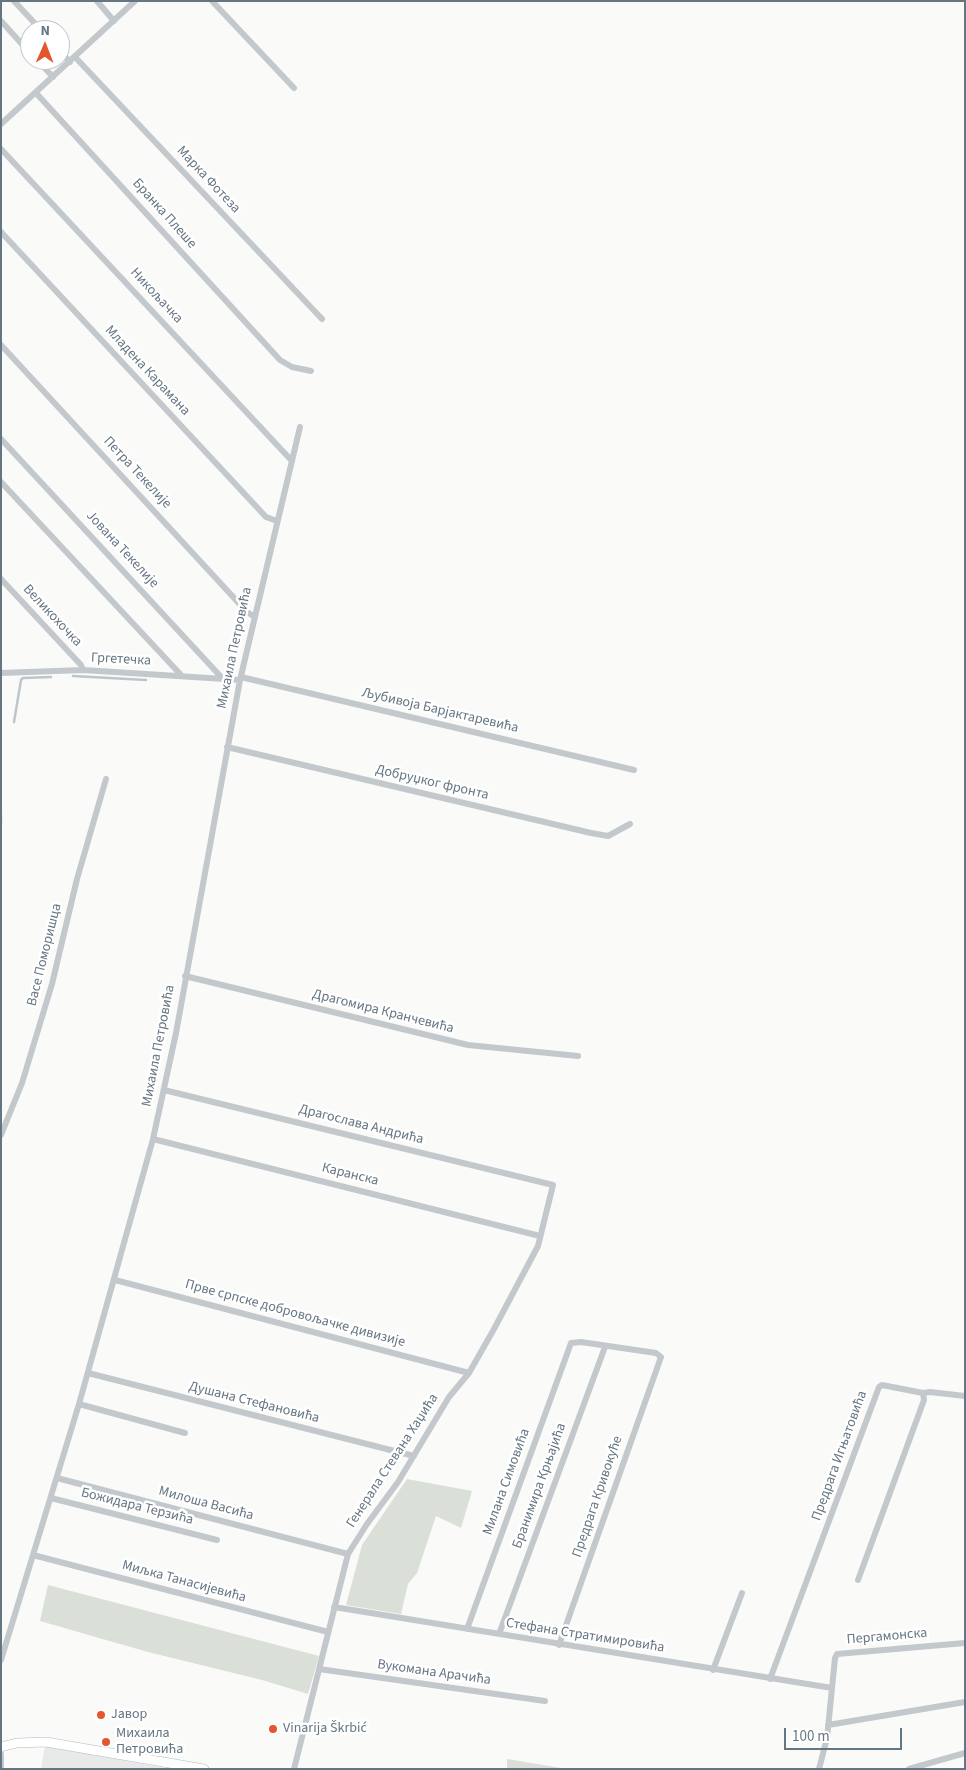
<!DOCTYPE html>
<html>
<head>
<meta charset="utf-8">
<style>
  body { margin:0 }
  #map { position:relative; width:966px; height:1770px; overflow:hidden; background:#fafaf8; font-family:"Source Sans 3",sans-serif }
  canvas { display:block }
  .frame { position:absolute; inset:0; border:2px solid #657683; pointer-events:none }
  .north { position:absolute; left:20px; top:20px; width:50px; height:50px; box-sizing:border-box; background:#fff; border:1px solid #c1c8cd; border-radius:50%; rotate:1deg; font-size:14px; font-weight:700; line-height:20px; text-align:center; color:#657683 }
  .north::after { content:''; display:block; margin:auto; width:18px; height:22px; background:#e4572e; clip-path:polygon(50% 0,100% 100%,50% 72%,0 100%) }
  .scale { position:absolute; left:784px; top:1728px; width:118px; height:22px; box-sizing:border-box; border:2px solid #657683; border-top:0; padding-left:6px; font-size:15px; line-height:18px; white-space:nowrap; color:#657683; -webkit-text-stroke:4px #fff; paint-order:stroke }
</style>
</head>
<body>
<div id="map">
<canvas width="966" height="1770"></canvas>
<div class="frame"></div>
<div class="north">N</div>
<div class="scale">100 m</div>
</div>
<script>
const ctx = document.querySelector('canvas').getContext('2d');
ctx.lineJoin = 'round';
function paint(path, color) { ctx.fillStyle = color; ctx.fill(path, 'evenodd'); }
const poly = rows => new Path2D(rows.map(r => 'M' + r).join(''));
function trace(path, color, width, dash) { ctx.strokeStyle = color; ctx.lineWidth = width; ctx.lineCap = dash ? 'butt' : 'round'; ctx.setLineDash(dash || []); ctx.stroke(path); }
function drawText(font, color, halo, rows, align = 'center') {
  ctx.font = font + ' "Source Sans 3",sans-serif'; ctx.lineWidth = 5; ctx.setLineDash([]); ctx.textBaseline = 'middle'; ctx.strokeStyle = halo; ctx.fillStyle = color; for (const [text, x, y, turn = 0] of rows) {
    ctx.save(); ctx.translate(x, y); ctx.rotate((+turn || 0) * Math.PI / 180); ctx.textAlign = isNaN(turn) ? turn : align; if (halo) ctx.strokeText(text, 0, 0); ctx.fillText(text, 0, 0); ctx.restore();
  }
}
paint(poly([
  [45,1746,50,1747,171,1769,41,1769]
]), '#e8e9e9');
paint(poly([
  [407,1479,472,1491,461,1528,436,1516,417,1573,408,1584,401,1614,346,1605,362,1545],
  [48,1585,319,1656,308,1694,262,1680,148,1652,40,1621],
  [507,1759,567,1769,507,1769]
]), '#dadfd7');
trace(poly([
  [73,676,146,680],
  [14,722,21,680,23,678,51,677],
  [1,815,1,823]
]), '#bbc7cb', 2.5);
const secondary = poly([
  [1,1747,17,1743,46,1742,204,1769]
]);
trace(secondary, '#b3babf', 10);
trace(poly([
  [14,1,41,30],
  [97,1,114,21],
  [212,1,294,88],
  [1,21,30,53],
  [60,51,70,62],
  [75,57,322,319],
  [37,60,53,77],
  [36,93,280,360,292,367,311,371],
  [1,124,135,1],
  [1,149,292,461],
  [1,232,266,517,277,521],
  [1,345,247,612,255,617],
  [1,439,223,679],
  [1,482,182,676],
  [1,579,81,665,83,670],
  [1,673,83,670,240,680],
  [241,677,634,770],
  [227,747,591,833,608,836,630,824],
  [185,976,468,1045,578,1056],
  [164,1090,553,1185,538,1246,494,1329,469,1373,449,1397,398,1482,367,1524,348,1554,294,1769],
  [1,1135,22,1083,52,984,77,879,106,779],
  [153,1139,540,1236],
  [115,1280,469,1373],
  [88,1373,414,1456],
  [923,1393,930,1392,965,1396],
  [79,1404,185,1433],
  [57,1478,348,1554],
  [51,1498,217,1540],
  [33,1555,328,1632],
  [334,1607,832,1688],
  [467,1629,571,1343,581,1342,656,1353,661,1357,559,1645],
  [499,1634,605,1347],
  [1,1660,79,1404,153,1139,176,1033,240,680,300,427],
  [319,1669,545,1701],
  [713,1670,742,1593],
  [770,1679,879,1387,882,1385,923,1393,924,1400,858,1580],
  [828,1725,965,1702],
  [1,1754,1,1767],
  [819,1769,827,1738,835,1658,837,1654,965,1643],
  [909,1769,965,1753]
]), '#c3c8cc', 6);
trace(secondary, '#fff', 9);
for (const [x, y, r, color] of [
  [101,1715,5,"#e4572e"],
  [273,1729,5,"#e4572e"],
  [106,1742,5,"#e4572e"]
]) { const dot = new Path2D(); dot.arc(x, y, r, 0, 2 * Math.PI); ctx.fillStyle = color; ctx.fill(dot); trace(dot, '#fff', 2); }
drawText('14px', '#657683', '#fff', [
  ["Марка Фотеза",208,180,47],
  ["Бранка Плеше",164,214,48],
  ["Никољачка",156,296,47],
  ["Младена Карамана",147,371,47],
  ["Петра Текелије",137,473,47],
  ["Јована Текелије",122,550,47],
  ["Великохочка",52,616,47],
  ["Михаила Петровића",235,648,-78],
  ["Гргетечка",121,660,3],
  ["Љубивоја Барјактаревића",440,711,13],
  ["Добруџког фронта",432,783,13],
  ["Васе Поморишца",45,955,-76],
  ["Драгомира Кранчевића",383,1012,14],
  ["Михаила Петровића",159,1046,-79],
  ["Драгослава Андрића",361,1125,14],
  ["Каранска",350,1175,14],
  ["Прве српске добровољачке дивизије",295,1314,15],
  ["Душана Стефановића",254,1403,14],
  ["Предрага Игњатовића",840,1456,-70],
  ["Генерала Стевана Хаџића",393,1461,-57],
  ["Милана Симовића",507,1482,-70],
  ["Бранимира Крњајића",540,1486,-70],
  ["Предрага Кривокуће",598,1497,-71],
  ["Милоша Васића",206,1504,15],
  ["Божидара Терзића",137,1507,14],
  ["Миљка Танасијевића",184,1582,15],
  ["Стефана Стратимировића",585,1636,9],
  ["Пергамонска",887,1637,-5],
  ["Вукомана Арачића",434,1673,8]
]);
drawText('14px', '#657683', '#fff', [
  ["Јавор",111,1715],
  ["Vinarija Škrbić",283,1729],
  ["Михаила",116,1734],
  ["Петровића",116,1750]
], 'left');
</script>
</body>
</html>
